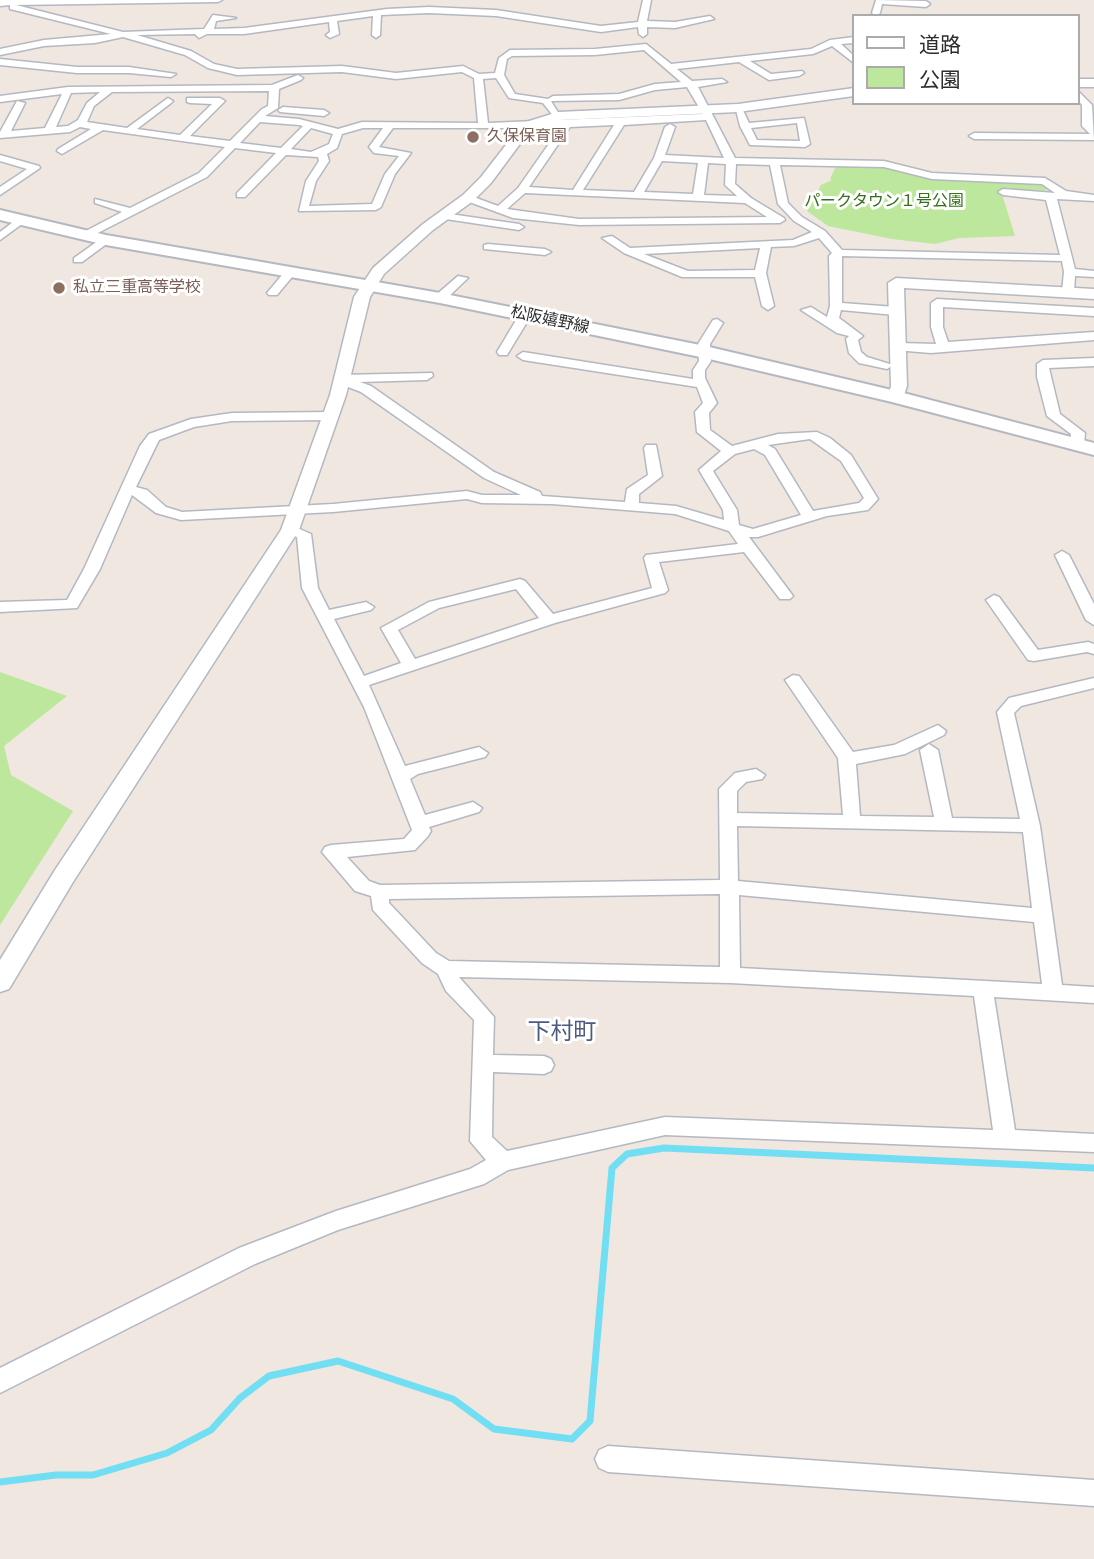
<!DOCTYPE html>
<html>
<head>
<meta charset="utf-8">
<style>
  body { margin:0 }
  #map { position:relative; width:1094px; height:1559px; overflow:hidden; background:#efe7e0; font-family:Manrope,"Noto Sans JP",sans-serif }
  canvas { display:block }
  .legend { position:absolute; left:852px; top:14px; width:228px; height:91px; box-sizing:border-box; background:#fff; border:2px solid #ababab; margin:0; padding:9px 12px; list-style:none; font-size:21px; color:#2e2e2e }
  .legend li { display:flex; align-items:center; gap:14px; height:35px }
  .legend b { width:35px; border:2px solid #ababab }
</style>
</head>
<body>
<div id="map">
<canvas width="1094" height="1559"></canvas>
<ul class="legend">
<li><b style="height:9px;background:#fff"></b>道路</li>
<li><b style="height:19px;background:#bde79c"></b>公園</li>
</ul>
</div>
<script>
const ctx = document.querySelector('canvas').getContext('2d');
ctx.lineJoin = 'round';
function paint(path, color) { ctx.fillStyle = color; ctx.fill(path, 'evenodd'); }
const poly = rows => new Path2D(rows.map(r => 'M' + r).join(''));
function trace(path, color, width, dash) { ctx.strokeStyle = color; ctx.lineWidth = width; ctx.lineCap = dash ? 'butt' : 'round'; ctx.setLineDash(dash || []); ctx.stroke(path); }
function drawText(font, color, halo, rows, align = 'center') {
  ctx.font = font + ' Manrope,"Noto Sans JP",sans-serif'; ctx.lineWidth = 6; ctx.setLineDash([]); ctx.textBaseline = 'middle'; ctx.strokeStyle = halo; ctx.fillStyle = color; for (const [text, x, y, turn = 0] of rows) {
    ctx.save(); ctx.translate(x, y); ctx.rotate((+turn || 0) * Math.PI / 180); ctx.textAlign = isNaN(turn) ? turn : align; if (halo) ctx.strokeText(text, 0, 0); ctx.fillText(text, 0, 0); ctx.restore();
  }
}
paint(poly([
  [831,163,883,166,925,177,1042,183,1055,190,1001,191,1015,236,959,238,935,244,892,239,828,226,807,211,821,185,832,180,830,179,836,166],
  [0,672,67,696,4,746,11,775,73,811,0,925]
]), '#bde79c');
trace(poly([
  [0,1482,56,1475,93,1475,167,1453,211,1430,240,1398,269,1376,338,1361,453,1399,494,1429,572,1439,590,1421,612,1168,627,1154,664,1148,1094,1168]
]), '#72def3', 7);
const minor = poly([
  [0,0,222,0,218,2,16,5,123,32,204,29,213,15,236,18,216,21,214,29,244,28,387,9,429,7,496,10,601,26,638,22,643,0,651,0,647,21,675,22,710,16,714,19,675,28,647,27,647,34,643,37,639,34,638,27,601,32,496,16,429,13,381,15,380,35,376,38,372,35,373,16,337,21,339,34,330,38,326,35,330,32,329,22,244,34,207,34,199,38,195,34,137,35,191,51,214,64,237,69,342,66,396,73,463,66,479,74,495,73,499,58,510,50,595,49,646,44,671,64,811,49,830,40,854,37,854,43,841,44,854,56,854,63,832,46,813,54,750,61,771,74,802,71,804,73,799,76,769,80,739,62,677,69,692,81,722,79,727,82,698,87,735,158,884,161,932,173,1045,178,1066,191,1094,195,1094,201,1057,199,1075,269,1094,271,1094,277,1075,276,1074,292,1068,296,1062,292,1064,272,1062,261,842,256,842,303,895,307,901,311,895,315,841,310,839,318,863,336,858,340,861,352,867,357,893,365,887,369,859,363,849,353,846,339,849,336,837,333,801,310,811,307,827,317,830,306,829,256,832,253,819,238,794,246,771,247,766,273,774,306,768,310,762,306,755,277,682,277,624,253,602,238,612,236,630,248,793,240,812,232,794,221,778,204,770,165,736,164,735,184,751,198,784,218,785,220,780,223,579,225,513,218,464,200,463,198,468,195,498,206,518,188,560,128,393,128,379,147,411,153,395,174,381,207,376,210,299,211,306,181,319,161,318,157,286,155,245,197,237,197,237,193,276,153,235,148,207,177,90,237,82,237,82,233,122,212,95,203,95,199,130,208,199,173,225,147,103,130,62,154,57,151,58,149,91,129,80,127,70,132,0,138,0,132,17,101,25,103,11,131,45,128,62,94,0,102,0,96,68,87,272,85,298,75,303,78,301,80,279,89,278,108,265,116,299,119,338,129,362,122,478,123,474,78,462,72,396,79,342,72,237,75,208,68,185,55,123,37,95,43,44,46,0,55,0,49,44,40,111,34,10,9,10,5,0,6,0,0],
  [644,50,681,82,655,84,619,94,553,96,548,99,515,94,504,75,507,59,512,56,595,55,644,50],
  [496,78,509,98,543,103,554,117,559,114,551,101,619,100,655,90,687,87,703,114,488,123,483,79,496,78],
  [269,91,268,106,262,109,230,141,190,136,225,101,220,98,187,98,187,102,190,103,212,104,180,135,137,129,171,103,173,101,168,98,127,128,87,122,94,106,112,92,269,91],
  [100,92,87,103,78,120,68,126,56,127,71,93,100,92],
  [706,120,724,158,665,155,675,127,670,124,665,127,654,158,634,192,583,190,624,125,706,120],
  [260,122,299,125,303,126,281,148,240,143,260,122],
  [614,125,573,190,529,187,570,127,614,125],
  [311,128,333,134,329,144,311,152,291,149,311,128],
  [363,128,383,128,369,147,374,153,399,156,385,174,372,204,309,206,316,181,329,161,327,154,337,148,342,134,363,128],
  [662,161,698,163,693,194,644,192,662,161],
  [708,163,726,164,725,185,737,196,704,195,708,163],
  [780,165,884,167,932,179,1042,184,1055,193,1003,189,998,192,1003,195,1046,200,1060,255,842,250,825,231,802,217,788,203,780,165],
  [525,193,745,203,767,217,579,219,507,209,525,193],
  [760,248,755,270,688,271,644,254,760,248],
  [876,0,926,1,930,4,926,7,882,4,880,13,876,16,872,13,876,0],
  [0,59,77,67,129,67,176,74,171,77,129,73,77,73,0,65,0,59],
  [1078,91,1092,105,1094,140,974,139,969,136,974,133,1090,134,1082,126,1082,105,1078,100,1078,91],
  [735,106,741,106,749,123,804,118,810,144,805,147,750,145,740,126,735,106],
  [797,123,800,141,757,140,751,128,797,123],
  [283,107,324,110,329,113,324,116,280,112,278,110,283,107],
  [0,155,39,166,40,168,0,195,0,187,27,169,0,161,0,155],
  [443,213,519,224,524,227,519,230,439,218,439,214,443,213],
  [17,219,26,221,0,240,0,232,17,219],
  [102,238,112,240,82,262,74,262,74,258,102,238],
  [488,244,545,249,551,252,545,255,484,249,484,245,488,244],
  [287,269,297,271,277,295,269,295,267,293,287,269],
  [458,276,468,278,444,301,436,301,436,295,458,276],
  [937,299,1094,308,1094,316,943,307,943,327,948,342,1094,332,1094,340,931,353,895,350,893,347,899,343,936,344,931,327,931,303,937,299],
  [515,310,523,310,527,322,507,355,499,355,497,352,515,322,515,310],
  [717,319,723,323,710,344,711,361,705,370,705,378,717,403,709,413,710,430,732,446,778,434,817,432,830,438,851,455,878,499,868,510,827,516,758,537,749,537,793,596,790,599,780,599,744,552,659,562,668,590,665,593,555,623,369,685,405,766,479,747,488,753,485,757,418,774,410,779,425,815,473,802,482,808,479,812,429,827,431,831,428,836,415,850,347,857,369,881,380,885,720,880,719,789,735,773,756,769,765,775,762,779,746,782,737,791,737,813,843,815,838,758,785,680,793,675,799,676,853,752,894,745,938,725,946,731,944,735,905,754,856,764,860,816,934,817,920,750,929,744,938,750,952,818,1020,819,997,712,1009,698,1094,678,1094,688,1021,706,1014,713,1040,826,1062,985,1094,987,1094,1003,994,997,1015,1130,1094,1134,1094,1152,665,1135,508,1170,484,1184,338,1230,255,1264,0,1393,0,1368,239,1248,336,1211,470,1169,486,1160,470,1141,474,1020,446,991,438,974,422,963,373,910,371,896,355,891,322,852,325,847,331,845,404,839,412,830,364,707,302,588,297,537,285,533,285,527,295,527,311,534,318,588,329,610,366,602,374,607,371,610,334,619,364,676,401,663,381,628,429,602,520,579,525,581,553,614,652,588,644,558,646,555,738,544,729,531,675,514,552,504,482,503,467,499,333,512,181,520,156,513,132,495,100,569,77,608,0,612,0,602,67,600,84,569,140,446,149,434,191,419,232,413,331,412,338,416,331,420,232,421,194,427,159,440,136,487,147,490,166,507,182,512,333,504,467,491,482,495,521,495,484,478,361,392,335,382,335,376,340,375,432,373,433,376,427,380,360,382,371,386,494,472,540,492,542,496,625,502,627,489,648,475,644,448,646,445,656,445,662,476,639,494,639,503,676,506,724,520,723,510,699,470,721,451,697,432,695,412,703,403,697,387,523,360,517,356,523,352,693,379,693,370,699,361,698,344,713,320,717,319],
  [810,439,841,461,864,498,859,503,813,511,775,449,768,445,810,439],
  [754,449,765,455,801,515,753,529,739,525,737,510,713,471,735,454,754,449],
  [516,589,539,618,415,659,398,630,439,608,516,589],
  [737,826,1023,832,1032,908,738,881,737,826],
  [720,894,720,967,449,961,436,953,389,903,389,899,720,894],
  [739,895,1034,922,1042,984,740,968,739,895],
  [459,977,730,983,974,996,993,1130,665,1117,507,1151,492,1137,493,1072,544,1074,551,1071,554,1065,551,1059,544,1056,493,1055,494,1017,459,977],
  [1094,358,1094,366,1049,368,1060,414,1085,433,1084,445,1077,449,1070,445,1071,434,1047,416,1037,377,1037,364,1043,360,1094,358],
  [1062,551,1069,555,1094,604,1094,625,1086,620,1055,555,1062,551],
  [994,595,999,597,1038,650,1088,642,1094,644,1094,654,1087,652,1034,661,1028,660,986,600,994,595],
  [608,1446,1094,1480,1094,1506,608,1472,599,1468,595,1459,599,1450,608,1446]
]);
const tertiary = poly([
  [1078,79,1094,79,1094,87,1078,87,1078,79],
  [854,88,854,96,738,112,559,120,531,129,491,183,473,201,433,230,384,274,370,297,346,395,299,530,73,882,9,989,0,992,0,960,55,870,281,530,330,395,354,297,373,268,423,224,463,195,481,177,523,123,558,112,738,104,854,88],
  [896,278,1094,289,1094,299,904,288,907,386,902,401,896,402,888,397,891,386,888,283,896,278]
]);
const secondary = poly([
  [0,210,106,235,440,293,705,346,896,391,1094,443,1094,455,892,402,705,358,440,303,106,245,0,220,0,210]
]);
trace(minor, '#b4b8c1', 3);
trace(tertiary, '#b4b8c1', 3);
trace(secondary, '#b4b8c1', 4);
paint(minor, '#fff');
paint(tertiary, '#fff');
paint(secondary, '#fff');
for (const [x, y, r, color] of [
  [473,137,7,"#8d6e63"],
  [59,288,7,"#8d6e63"]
]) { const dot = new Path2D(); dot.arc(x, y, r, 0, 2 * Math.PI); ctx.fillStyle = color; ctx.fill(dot); trace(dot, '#fff', 2.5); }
drawText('16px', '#785e54', '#fff', [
  ["久保保育園",487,137],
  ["私立三重高等学校",73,288]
], 'left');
drawText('16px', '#347019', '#fff', [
  ["パークタウン１号公園",884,202]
]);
drawText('16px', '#2e2e2e', '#fff', [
  ["松阪嬉野線",550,320,12]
]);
drawText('23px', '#4c5b81', '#fff', [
  ["下村町",562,1033]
]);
</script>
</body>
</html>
